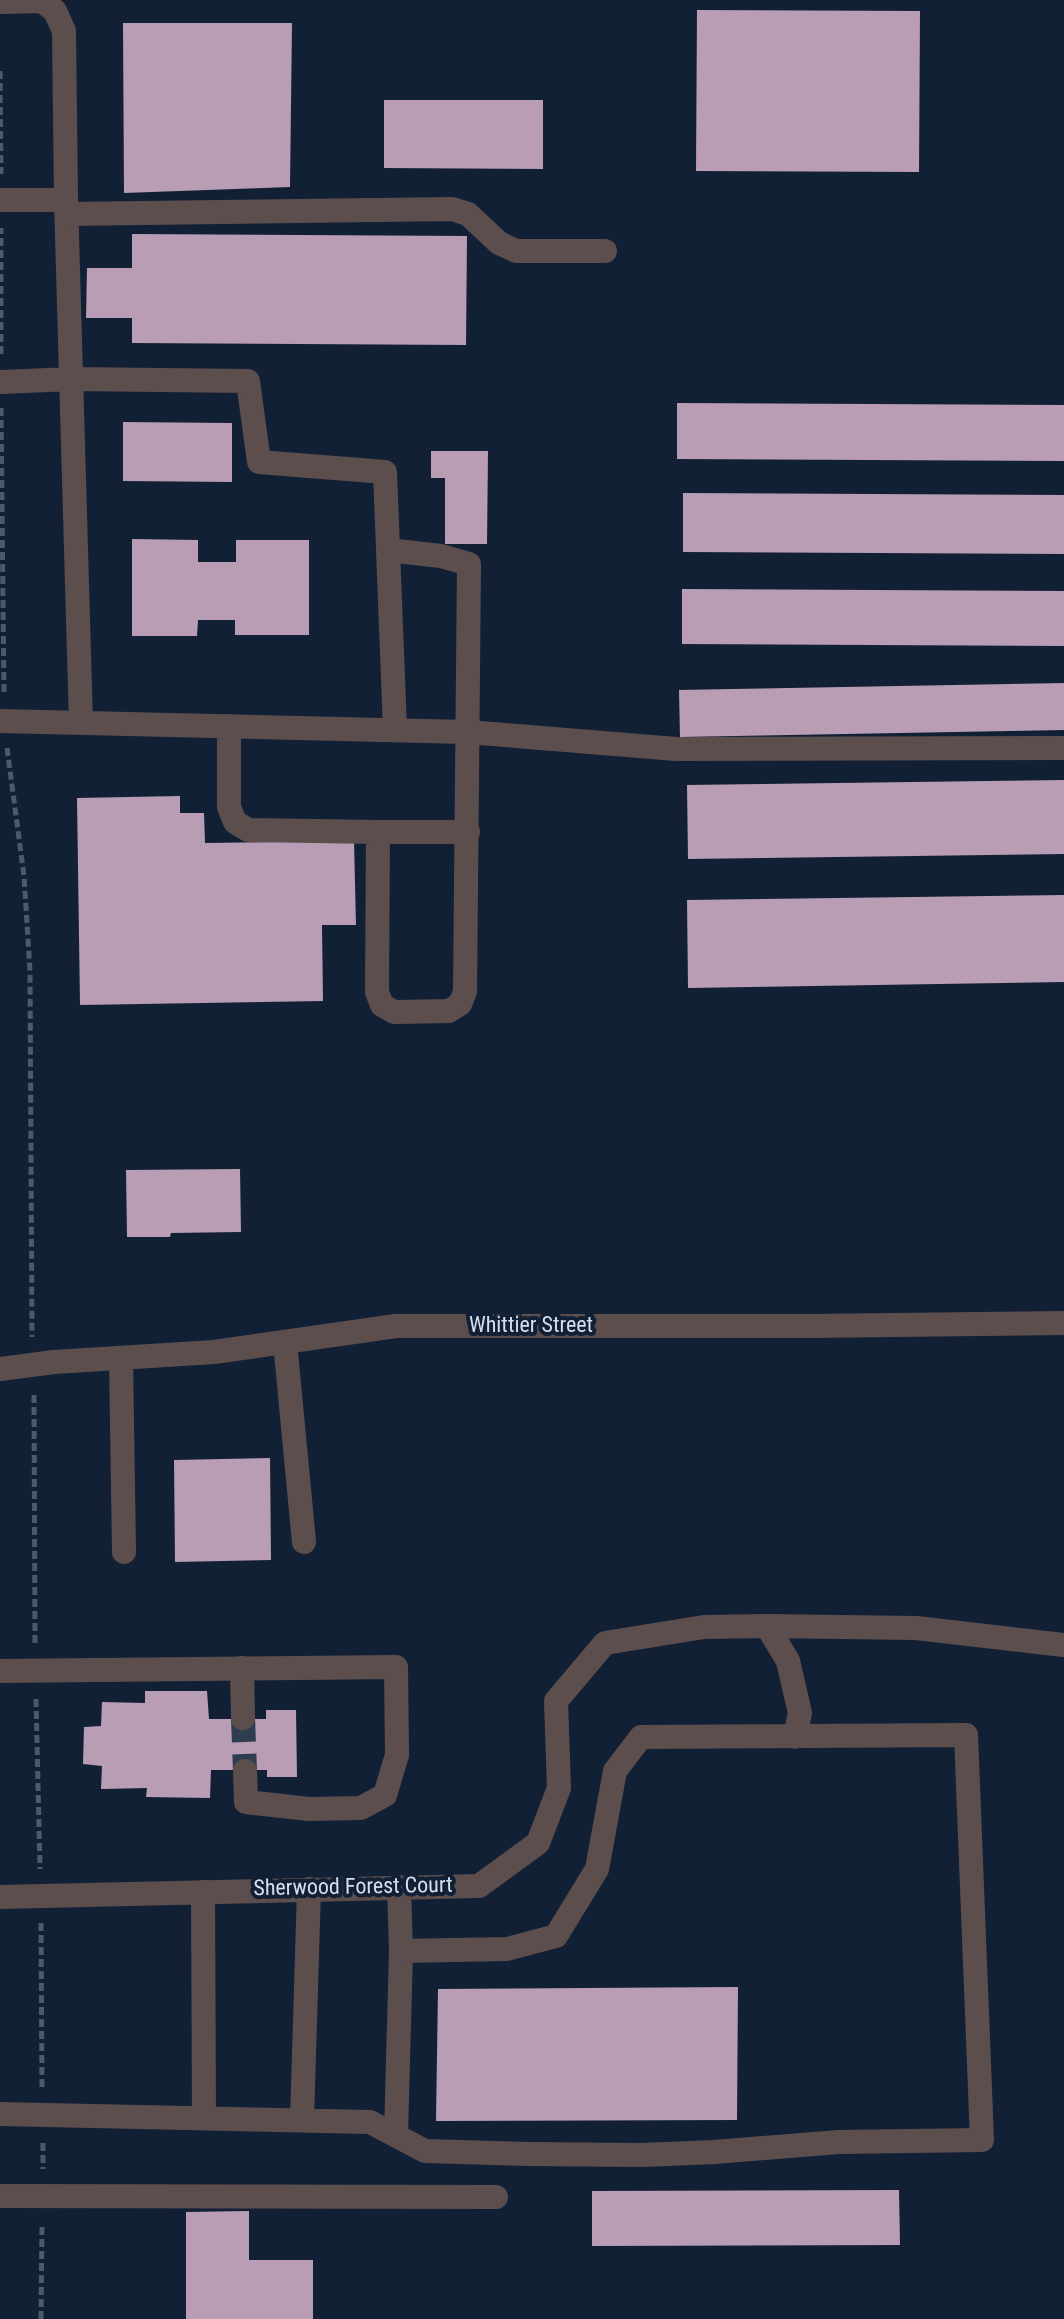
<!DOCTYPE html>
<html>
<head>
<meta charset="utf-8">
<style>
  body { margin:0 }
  canvas { display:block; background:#122035 }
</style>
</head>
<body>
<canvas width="1064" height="2319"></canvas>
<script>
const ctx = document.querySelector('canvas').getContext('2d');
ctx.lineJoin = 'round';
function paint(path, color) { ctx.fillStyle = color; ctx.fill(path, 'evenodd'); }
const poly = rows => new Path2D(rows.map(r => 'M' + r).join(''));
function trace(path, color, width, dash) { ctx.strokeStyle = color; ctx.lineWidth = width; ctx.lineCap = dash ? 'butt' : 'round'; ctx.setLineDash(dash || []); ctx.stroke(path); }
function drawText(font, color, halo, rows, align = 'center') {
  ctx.font = font + ' "Roboto Condensed",sans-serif'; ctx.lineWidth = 8; ctx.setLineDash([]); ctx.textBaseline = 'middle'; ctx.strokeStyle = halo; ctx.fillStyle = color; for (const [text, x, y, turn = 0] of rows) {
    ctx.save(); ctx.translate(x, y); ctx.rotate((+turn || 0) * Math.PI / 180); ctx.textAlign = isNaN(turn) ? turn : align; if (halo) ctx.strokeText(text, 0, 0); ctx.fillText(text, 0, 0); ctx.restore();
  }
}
paint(poly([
  [697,10,920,11,919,172,696,171],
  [123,23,292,23,290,187,124,193],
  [384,100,543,100,543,169,384,168],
  [132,234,467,236,466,345,132,343,132,318,86,318,87,268,132,268],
  [677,403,1064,405,1064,461,677,459],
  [123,422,232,423,232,482,123,481],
  [431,451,488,451,487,544,445,544,445,478,431,478],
  [683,493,1064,495,1064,554,683,552],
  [132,539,198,540,198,562,236,562,236,540,309,540,309,635,235,635,235,620,198,620,197,636,132,636],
  [682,589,1064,591,1064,646,682,644],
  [1064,683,1064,730,680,737,679,690],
  [1064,780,1064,854,688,859,687,785],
  [180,796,180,813,204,813,205,843,354,841,356,925,322,925,323,1001,80,1005,77,798],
  [1064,895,1064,982,688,988,687,900],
  [240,1169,241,1232,171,1233,170,1237,127,1237,126,1170],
  [270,1458,271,1560,175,1562,174,1460],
  [145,1691,207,1691,209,1719,266,1719,266,1710,296,1710,297,1777,267,1777,267,1770,211,1770,210,1798,146,1797,147,1788,101,1789,102,1766,83,1764,84,1727,101,1726,102,1702,145,1703],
  [738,1987,737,2120,436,2121,438,1989],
  [899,2190,900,2245,592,2246,592,2191],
  [249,2211,249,2260,313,2260,313,2319,186,2319,186,2212]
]), '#b99db4');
trace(poly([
  [243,1718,245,1771]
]), '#2f3d51', 24, [24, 12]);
trace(poly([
  [0,71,1,174],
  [1,354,1,228],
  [1,408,4,694],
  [7,748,24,876,30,971,32,1337],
  [34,1395,35,1645],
  [36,1699,40,1869],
  [41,1923,42,2089],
  [43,2143,43,2169],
  [41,2319,42,2223]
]), '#4d596d', 5, [8, 4]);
trace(poly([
  [0,2,42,1,55,11,64,31,66,200,81,723],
  [0,200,66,200],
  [67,214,452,209,468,214,499,243,516,251,605,251],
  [0,382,72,379,248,381,259,462,385,472,395,730],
  [0,721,468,732,676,749,1064,748],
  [229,726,229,807,235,822,248,830,378,832,377,992,382,1005,394,1012,449,1011,460,1004,465,992,469,564,441,556,388,550],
  [378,832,468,832],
  [285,1342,304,1542],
  [121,1358,124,1552],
  [0,1369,54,1362,214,1352,396,1326,811,1326,1064,1323],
  [767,1626,788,1661,800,1713,795,1737],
  [242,1668,243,1718],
  [0,1671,396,1667,397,1755,385,1795,361,1808,309,1809,246,1802,245,1771],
  [203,1892,204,2118],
  [0,1897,479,1886,538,1843,559,1788,556,1701,605,1643,704,1627,767,1626,916,1628,1064,1645],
  [0,2114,370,2122,425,2151,528,2154,642,2155,714,2152,839,2142,982,2140,966,1735,641,1737,615,1771,597,1869,556,1936,507,1949,401,1951,399,1887],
  [302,2120,309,1889],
  [396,2135,401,1951],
  [0,2196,496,2197]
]), '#5d4e4e', 24);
drawText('22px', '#d5dfee', '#122035', [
  ["Whittier Street",531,1326],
  ["Sherwood Forest Court",353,1888,-1]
]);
</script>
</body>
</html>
